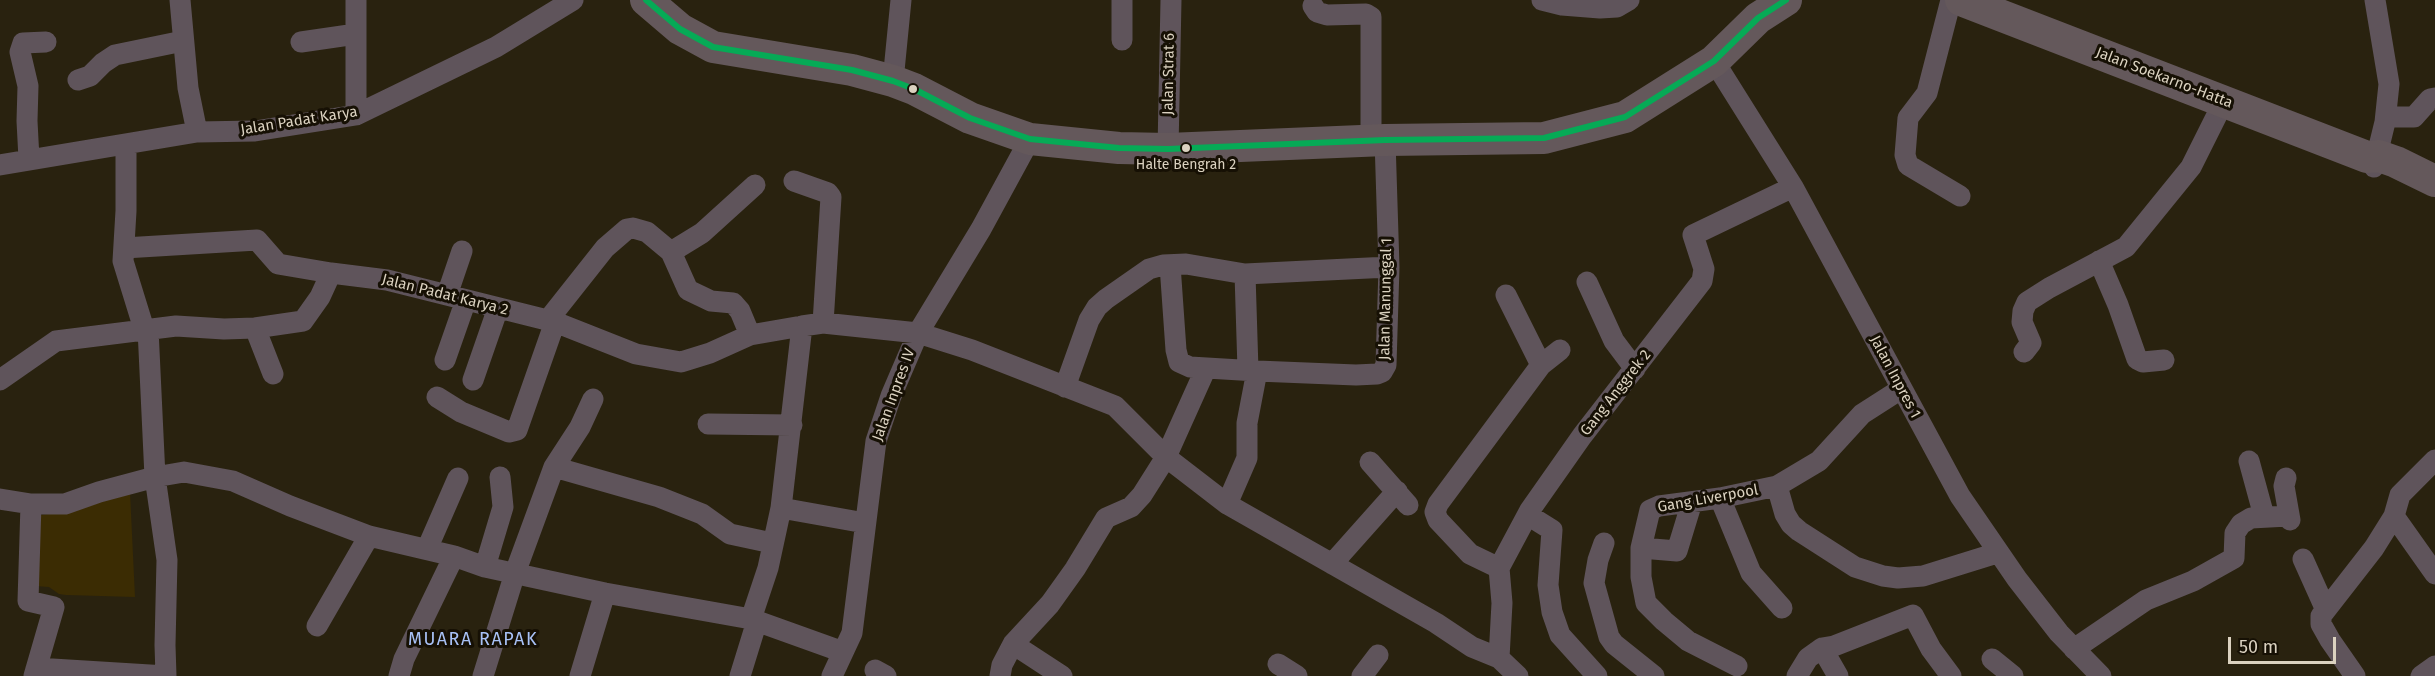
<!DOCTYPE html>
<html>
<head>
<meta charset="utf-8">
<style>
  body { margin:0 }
  #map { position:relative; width:2435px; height:676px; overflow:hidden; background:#29220f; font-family:"Fira Sans",sans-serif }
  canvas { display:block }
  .scale { position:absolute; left:2228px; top:637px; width:108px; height:27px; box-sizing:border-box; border:3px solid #dbd2c0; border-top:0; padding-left:8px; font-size:18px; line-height:21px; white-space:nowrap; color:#dbd2c0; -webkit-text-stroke:4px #161004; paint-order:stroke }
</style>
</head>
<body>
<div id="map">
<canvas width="2435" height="676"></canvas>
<div class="scale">50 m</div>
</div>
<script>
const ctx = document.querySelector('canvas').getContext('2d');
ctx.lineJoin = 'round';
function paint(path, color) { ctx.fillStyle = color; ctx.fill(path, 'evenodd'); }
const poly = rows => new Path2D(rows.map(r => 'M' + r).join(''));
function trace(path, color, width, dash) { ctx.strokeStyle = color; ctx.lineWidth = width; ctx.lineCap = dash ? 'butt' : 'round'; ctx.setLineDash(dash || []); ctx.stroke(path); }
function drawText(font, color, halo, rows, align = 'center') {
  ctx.font = font + ' "Fira Sans",sans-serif'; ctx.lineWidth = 6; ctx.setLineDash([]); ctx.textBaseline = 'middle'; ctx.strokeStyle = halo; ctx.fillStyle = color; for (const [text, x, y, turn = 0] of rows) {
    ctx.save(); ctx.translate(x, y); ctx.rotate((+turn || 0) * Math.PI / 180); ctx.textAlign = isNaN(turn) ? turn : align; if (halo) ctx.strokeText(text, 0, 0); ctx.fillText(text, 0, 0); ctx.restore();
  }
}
paint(poly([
  [130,492,135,597,66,595,59,594,49,587,35,586,36,516,80,509]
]), '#3b2c03');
trace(poly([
  [180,0,188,88,197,132],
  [1122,0,1122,40],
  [1542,0,1562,5,1600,8,1617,7,1629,0],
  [1951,0,1927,93,1908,118,1905,155,1908,165,1960,196],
  [1313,6,1317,12,1327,15,1366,14,1371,17,1371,141],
  [301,42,356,34],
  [1714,61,1793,187,1960,496,2017,579,2059,633,2101,676],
  [78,80,90,76,103,63,115,55,183,41],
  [893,81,901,0],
  [356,115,356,0],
  [2386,117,2414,117,2430,99,2435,98],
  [126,145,126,211,123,261,144,329],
  [1168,149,1171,0],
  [29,159,27,121,28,86,20,52,23,43,46,42],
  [0,165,197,132,255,131,356,115,496,47,573,0],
  [2374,167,2385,122,2389,84,2375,0],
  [794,181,828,193,831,197,823,323],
  [124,248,257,240,278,264,331,273],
  [671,252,702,233,755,185],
  [2099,261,2118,305,2137,359,2143,362,2164,360],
  [1170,265,1176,350,1179,362,1190,367,1257,371],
  [1245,274,1248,370],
  [1587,282,1614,341,1635,369],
  [447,295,462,251],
  [548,320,605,248,627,229,633,228,647,232,671,252,688,290,711,301,733,303,740,311,750,335],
  [255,328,273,374],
  [148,329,155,477,167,560,165,645,166,676],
  [2024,352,2031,343,2022,322,2023,311,2027,302,2049,288,2126,247,2191,167,2224,101],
  [445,360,466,300],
  [1541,365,1560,350],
  [0,380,56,341,176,326,224,329,255,328,303,321,320,297,331,273,387,280,555,322,636,354,681,362,710,353,750,335,802,326,823,323,918,333,972,350,1115,406,1166,457,1227,504,1436,623,1472,647,1499,658,1518,676],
  [473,380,498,308],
  [1065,387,1089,320,1097,307,1106,299,1149,269,1163,265,1186,264,1245,274,1389,267],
  [437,397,461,412,509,432,517,430,555,322],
  [708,424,792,425],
  [2249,461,2264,516],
  [1370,462,1408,505],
  [554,467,659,497,702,514,730,534,772,543],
  [2286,478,2284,486,2290,520],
  [1777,486,1785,514,1791,524,1799,531,1855,567,1883,576,1898,578,1923,576,1997,553],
  [1720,498,1751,573,1782,608],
  [0,499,31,504,65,504,99,492,155,477,184,472,233,481,290,506,369,536,454,556,485,567,605,593,751,619,843,652],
  [31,504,28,601,54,607,34,676],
  [1227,504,1247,458,1247,423,1257,371,1356,375,1377,374,1382,372,1386,365,1389,267,1385,140],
  [781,508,865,523],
  [1528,515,1552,530,1548,585,1552,612,1560,635,1597,676],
  [2394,516,2435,574],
  [1604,543,1598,560,1594,583,1609,637,1614,644,1654,676],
  [1641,548,1677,551,1692,502],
  [427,549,458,478],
  [2303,559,2325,608],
  [1332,564,1397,491],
  [485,567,503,507,500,477],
  [1499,568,1470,554,1438,520,1435,512,1438,504,1541,365,1506,295],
  [751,619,768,568,781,508,802,326],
  [317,626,369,536],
  [1013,644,1062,676],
  [1822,648,1838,676],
  [2074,649,2146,600,2193,581,2234,558,2235,533,2241,524,2251,518,2288,516],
  [1499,658,1502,603,1499,568,1530,510,1582,436,1702,281,1704,269,1693,235,1793,187],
  [1992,659,2013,676],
  [1278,664,1297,676],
  [1737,666,1688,641,1664,621,1646,603,1641,577,1641,548,1650,510,1659,506,1720,498,1777,486,1819,461,1862,414,1901,389],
  [36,668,166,676],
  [875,670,886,676],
  [399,676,404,659,454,556],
  [483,676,515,573,554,467,580,427,593,399],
  [580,676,605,593],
  [740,676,757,621],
  [832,676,852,633,876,441,891,396,918,333,981,229,1030,139],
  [1000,676,1002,665,1013,644,1050,604,1075,569,1106,518,1131,507,1142,495,1166,457,1206,368],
  [1362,676,1378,655],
  [1797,676,1808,658,1822,648,1834,646,1913,615,1931,649,1951,676],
  [2355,676,2330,640,2321,624,2321,616,2374,548,2394,516,2400,495,2435,460],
  [2421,676,2435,666]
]), '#5f545b', 21);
trace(poly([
  [646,0,680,29,713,47,852,70,893,81,914,89,970,118,1030,139,1119,148,1168,149,1385,140,1544,138,1625,117,1714,61,1758,18,1786,0],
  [1961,0,2367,157,2379,156,2396,162,2435,181]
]), '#64585b', 32);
trace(poly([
  [646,0,680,29,713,47,852,70,893,81,914,89,970,118,1030,139,1119,148,1168,149,1385,140,1544,138,1625,117,1714,61,1758,18,1786,0]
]), '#06aa56', 6);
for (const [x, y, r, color] of [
  [913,89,5,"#dbd2c0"],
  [1186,148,5,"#dbd2c0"]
]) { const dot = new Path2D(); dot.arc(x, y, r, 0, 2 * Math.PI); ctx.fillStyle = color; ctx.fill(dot); trace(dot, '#161004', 2); }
drawText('14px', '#dbd2c0', '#161004', [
  ["Halte Bengrah 2",1186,165]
]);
drawText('15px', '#dbd2c0', '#161004', [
  ["Jalan Strat 6",1169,74,-89],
  ["Jalan Soekarno-Hatta",2164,78,21],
  ["Jalan Padat Karya",299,121,-9],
  ["Jalan Padat Karya 2",445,295,14],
  ["Jalan Manunggal 1",1386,299,-89],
  ["Jalan Inpres 1",1895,377,62],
  ["Gang Anggrek 2",1616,393,-52],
  ["Jalan Inpres IV",894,395,-70],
  ["Gang Liverpool",1708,499,-10]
]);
ctx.letterSpacing = '1.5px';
drawText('18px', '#a8c1f6', '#161004', [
  ["MUARA RAPAK",473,640]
]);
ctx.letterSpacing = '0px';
</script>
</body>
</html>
